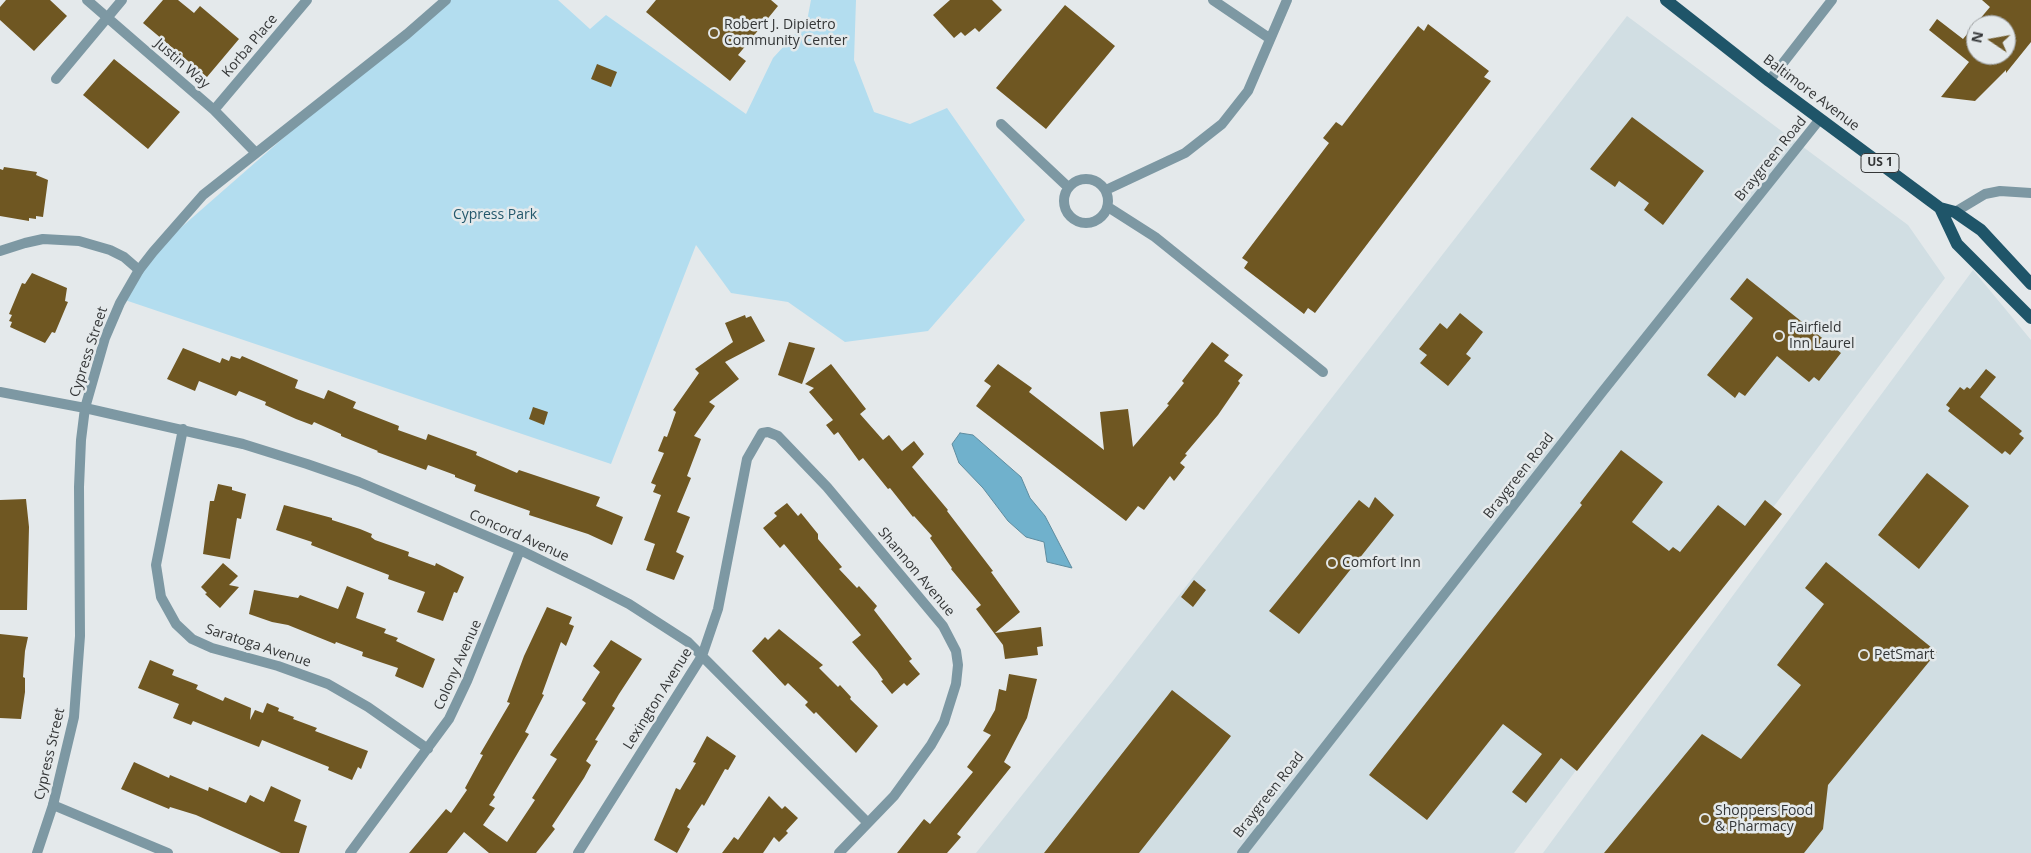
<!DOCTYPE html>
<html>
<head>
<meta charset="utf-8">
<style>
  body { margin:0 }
  #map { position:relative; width:2031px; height:853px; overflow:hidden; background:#e4e9eb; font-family:"Open Sans",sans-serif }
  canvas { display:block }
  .north { position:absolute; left:1966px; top:15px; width:50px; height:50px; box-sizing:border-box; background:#e4e9eb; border:1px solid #9ea1a3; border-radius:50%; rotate:282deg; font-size:14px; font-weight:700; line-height:20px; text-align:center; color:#343637 }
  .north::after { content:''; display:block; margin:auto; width:18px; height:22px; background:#6f5928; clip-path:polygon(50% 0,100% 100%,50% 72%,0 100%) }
</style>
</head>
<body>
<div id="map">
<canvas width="2031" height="853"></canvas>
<div class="north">N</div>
</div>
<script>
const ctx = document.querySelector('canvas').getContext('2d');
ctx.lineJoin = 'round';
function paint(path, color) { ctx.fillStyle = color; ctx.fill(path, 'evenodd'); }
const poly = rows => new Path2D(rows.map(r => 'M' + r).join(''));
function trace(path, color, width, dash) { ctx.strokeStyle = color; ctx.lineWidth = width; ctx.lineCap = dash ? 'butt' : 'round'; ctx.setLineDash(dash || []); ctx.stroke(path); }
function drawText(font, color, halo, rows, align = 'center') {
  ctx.font = font + ' "Open Sans",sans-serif'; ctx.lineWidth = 5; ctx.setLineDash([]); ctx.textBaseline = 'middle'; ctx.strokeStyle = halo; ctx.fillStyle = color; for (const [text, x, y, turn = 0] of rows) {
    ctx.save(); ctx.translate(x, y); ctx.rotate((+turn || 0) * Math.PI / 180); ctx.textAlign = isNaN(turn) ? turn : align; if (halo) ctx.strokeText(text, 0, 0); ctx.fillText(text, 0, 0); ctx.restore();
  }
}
paint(poly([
  [1627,16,1908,225,1945,278,1514,853,976,853,1112,682],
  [1973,270,2031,340,2031,853,1543,853]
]), '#d1dee3');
paint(poly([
  [441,0,558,0,590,29,606,15,746,114,773,58,807,21,811,0,856,0,854,60,874,112,910,124,947,108,1025,220,928,331,845,342,788,302,731,293,696,245,611,464,122,299,153,252]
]), '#b3ddef');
const water = poly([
  [960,433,973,435,1021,477,1030,498,1045,516,1072,568,1047,562,1044,542,1026,537,1008,521,983,488,959,463,952,444,960,433]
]);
paint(water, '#70b1cc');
trace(water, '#5e8c9f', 1);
paint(poly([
  [6,0,50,0,67,16,34,51,0,20,0,7],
  [163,0,178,0,194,13,200,6,239,39,207,77,143,23],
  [656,0,771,0,778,6,738,55,746,61,730,81,646,12],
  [950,0,992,0,1002,10,979,32,975,28,965,36,961,32,954,38,933,15],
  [1982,0,2031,0,2031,42,2006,73,2006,70,1975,101,1941,97,1969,62,1929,30,1937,19,1963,39,1990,7],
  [1976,25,2006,25,2006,55,1976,55],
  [1065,5,1115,46,1046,129,996,88],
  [1428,24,1489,71,1484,77,1491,81,1315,313,1308,308,1304,314,1244,268,1248,262,1242,258,1329,143,1323,138,1336,122,1342,126,1418,26,1424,31],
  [114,59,180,112,148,149,83,95],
  [597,64,617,72,611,87,591,79],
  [1632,117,1704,171,1663,225,1644,210,1649,203,1619,181,1615,187,1590,169],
  [4,167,37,172,36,175,48,180,43,217,36,216,36,219,29,218,29,221,0,216,0,169,3,170],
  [32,273,67,288,65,301,68,302,55,333,52,332,45,343,10,327,12,322,9,321,12,315,9,314,22,283,25,284],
  [1747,278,1841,353,1819,381,1814,377,1809,382,1777,356,1745,396,1739,392,1735,398,1707,375,1753,318,1730,299],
  [1460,313,1483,332,1466,354,1471,358,1448,386,1420,363,1427,355,1419,349,1440,323,1447,329],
  [745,315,746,318,751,316,765,341,725,362,739,379,709,402,715,406,694,436,701,439,687,476,691,478,677,512,690,517,676,552,684,556,674,580,646,570,655,544,644,540,661,495,653,492,656,485,651,483,664,453,658,451,664,436,667,437,676,412,673,410,699,373,695,369,733,342,725,323],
  [789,342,815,348,802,384,778,375],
  [1212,342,1229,355,1224,361,1243,375,1238,381,1240,383,1218,415,1185,454,1187,455,1180,463,1185,467,1174,481,1170,476,1144,510,1138,506,1126,521,976,406,991,386,984,381,998,364,1032,388,1029,392,1104,450,1100,412,1128,409,1133,447,1169,405,1167,404,1184,383,1182,381],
  [183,348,220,363,222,358,229,361,231,356,240,359,242,356,298,380,295,388,324,399,328,390,356,402,353,408,399,426,398,430,426,440,428,434,477,452,476,455,517,473,519,470,600,497,596,506,623,517,612,545,588,534,529,515,530,511,474,491,476,485,455,477,455,475,428,465,426,470,377,452,378,451,341,436,341,434,314,422,312,425,296,419,265,405,266,402,239,391,236,396,199,381,195,391,167,379],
  [831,364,866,409,860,414,883,440,889,435,902,451,914,441,924,454,912,467,948,510,947,511,993,571,991,572,1020,612,995,633,1041,627,1043,646,1037,647,1038,655,1005,659,1003,645,976,609,981,605,951,569,952,568,930,538,932,536,914,516,913,517,890,488,888,489,863,458,859,461,838,432,834,435,826,425,833,420,809,392,814,388,805,384],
  [1986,369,1996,377,1980,397,2022,431,2019,434,2024,438,2010,455,2005,451,2002,454,1948,411,1950,408,1946,405,1960,387,1964,390,1967,387,1970,389],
  [533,407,548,412,544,425,529,419],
  [1621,450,1663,482,1632,522,1669,551,1673,547,1680,552,1718,505,1745,526,1765,500,1782,514,1577,771,1561,758,1526,803,1512,792,1542,754,1503,724,1427,820,1369,775,1582,505,1580,503],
  [1927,473,1969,506,1919,569,1878,535],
  [218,484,232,487,232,490,246,494,241,519,237,518,230,559,203,554,210,501,214,501],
  [1375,497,1394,515,1299,634,1269,611,1359,500,1369,508],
  [26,499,29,527,27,610,0,610,0,500],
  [787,503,798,516,801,513,818,534,818,539,842,567,839,569,857,588,859,586,877,606,874,610,912,659,909,661,920,674,907,686,904,683,892,694,881,681,883,680,877,671,852,642,861,635,784,544,780,548,763,528,777,516,774,513],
  [284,505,332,518,332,520,360,529,372,534,371,537,375,540,409,552,408,556,435,566,436,563,464,577,457,593,454,592,443,621,417,612,425,592,388,579,389,575,311,545,312,542,276,530],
  [1826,562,1937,652,1828,785,1823,829,1804,853,1604,853,1702,734,1741,759,1801,685,1777,665,1824,604,1805,588],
  [223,563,238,576,229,585,239,587,220,608,205,594,207,593,201,587],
  [1194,580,1206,590,1193,607,1181,597],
  [347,586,364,593,356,618,386,629,384,633,398,638,396,641,435,659,423,688,395,676,398,668,362,656,363,652,336,642,335,644,288,625,272,622,249,614,254,590,298,598,300,595,338,609],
  [547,607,572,617,569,624,574,626,566,646,561,642,542,694,544,695,525,732,529,734,493,795,495,797,489,805,495,808,483,825,507,842,535,800,532,798,557,759,550,755,586,703,582,700,600,672,593,666,611,640,642,659,619,694,612,706,615,708,595,740,598,741,586,761,591,765,584,778,552,826,555,829,536,853,489,853,464,832,447,853,409,853,446,809,451,813,467,790,465,788,483,755,480,754,510,703,507,702,524,656],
  [779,629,823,665,819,668,838,687,840,685,851,697,850,699,878,726,856,753,816,712,814,714,805,705,808,702,788,683,785,686,752,651,765,637,768,640],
  [0,634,28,637,25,651,23,677,25,678,25,692,21,719,0,718],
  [150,660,174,670,172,675,198,685,196,689,223,701,225,697,251,708,250,720,255,710,263,713,267,703,279,708,278,711,294,717,293,719,317,728,315,731,368,751,361,769,358,767,352,780,328,770,329,767,262,740,259,747,193,721,191,725,173,718,179,704,138,688],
  [1009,674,1037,679,1027,718,1004,762,1011,767,957,834,961,837,947,853,897,853,924,819,930,824,973,772,967,767,991,735,983,731,995,710,999,689,1006,691],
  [1172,690,1231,736,1139,853,1044,853],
  [707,736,736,756,728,770,725,769,704,806,702,804,687,827,690,829,677,853,654,840,676,788,680,790,696,763,693,762],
  [134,762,169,778,170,775,208,791,209,787,246,803,250,795,264,802,271,786,301,800,294,821,307,826,299,853,281,853,196,815,170,807,169,809,121,789],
  [769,796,782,809,785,806,798,818,786,831,788,833,779,842,774,837,763,853,722,853,734,837,738,840]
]), '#6f5722');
trace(poly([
  [87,0,214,110,255,152],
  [1213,0,1269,38],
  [56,79,122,0],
  [1769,81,1832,0],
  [214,110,307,0],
  [1001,124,1068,187],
  '1064 201a22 22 0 1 1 44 0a22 22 0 1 1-44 0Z',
  [1106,190,1185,153,1222,124,1248,91,1287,0],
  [1108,207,1155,237,1323,372],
  [1955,212,1985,194,2000,191,2031,193],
  [0,251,25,243,43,239,79,241,110,250,124,257,139,270],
  [85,408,243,444,307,464,359,482,520,550,590,584,629,604,688,642,867,822],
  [183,429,156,565,161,597,176,624,192,639,212,648,278,666,328,684,368,707,428,749],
  [53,805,168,853],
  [350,853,449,719,467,681,520,550],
  [578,853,702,656,718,609,747,459,762,433,768,432,778,436,827,487,943,626,956,651,958,665,956,684,944,722,931,745,894,796,839,853],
  [1242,853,1603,391,1820,119]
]), '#7d98a3', 10);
trace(poly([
  [0,392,85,408],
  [37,853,53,805,74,717,80,636,79,487,81,440,85,408,105,338,120,303,139,270,153,252,203,195,407,34,446,0]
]), '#7d98a3', 10);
trace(poly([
  [1666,0,1769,81,1940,208,1955,212,1981,230,2031,284],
  [1940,208,1957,244,2031,318]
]), '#1f5569', 12);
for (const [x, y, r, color] of [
  [714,33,5,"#6f5928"],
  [1779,336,5,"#6f5928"],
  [1332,563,5,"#6f5928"],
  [1864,655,5,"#6f5928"],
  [1705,819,5,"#6f5928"]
]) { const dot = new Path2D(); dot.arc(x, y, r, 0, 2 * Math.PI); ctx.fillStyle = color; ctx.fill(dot); trace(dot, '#e4e9eb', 2); }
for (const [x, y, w] of [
  [1880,163,38]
]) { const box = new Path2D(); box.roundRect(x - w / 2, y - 9.5, w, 19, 4); ctx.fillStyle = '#e4e9eb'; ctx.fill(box); trace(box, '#343637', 1); }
drawText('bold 12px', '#343637', null, [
  ["US 1",1880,163]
]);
drawText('14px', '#343637', '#e4e9eb', [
  ["Robert J. Dipietro",724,25],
  ["Community Center",724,41],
  ["Fairfield",1789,328],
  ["Inn Laurel",1789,344],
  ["Comfort Inn",1342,563],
  ["PetSmart",1874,655],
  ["Shoppers Food",1715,811],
  ["& Pharmacy",1715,827]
], 'left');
drawText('14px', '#343637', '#e4e9eb', [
  ["Korba Place",250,46,-50],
  ["Justin Way",182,64,41],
  ["Baltimore Avenue",1811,93,37],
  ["Braygreen Road",1771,159,-51],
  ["Cypress Street",89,352,-72],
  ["Braygreen Road",1519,476,-52],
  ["Concord Avenue",519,536,24],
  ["Shannon Avenue",916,572,50],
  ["Saratoga Avenue",258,646,18],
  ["Colony Avenue",458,665,-66],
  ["Lexington Avenue",658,699,-58],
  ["Cypress Street",50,754,-77],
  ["Braygreen Road",1269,795,-52]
]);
drawText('14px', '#24586c', '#e4e9eb', [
  ["Cypress Park",495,215]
]);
</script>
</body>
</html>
